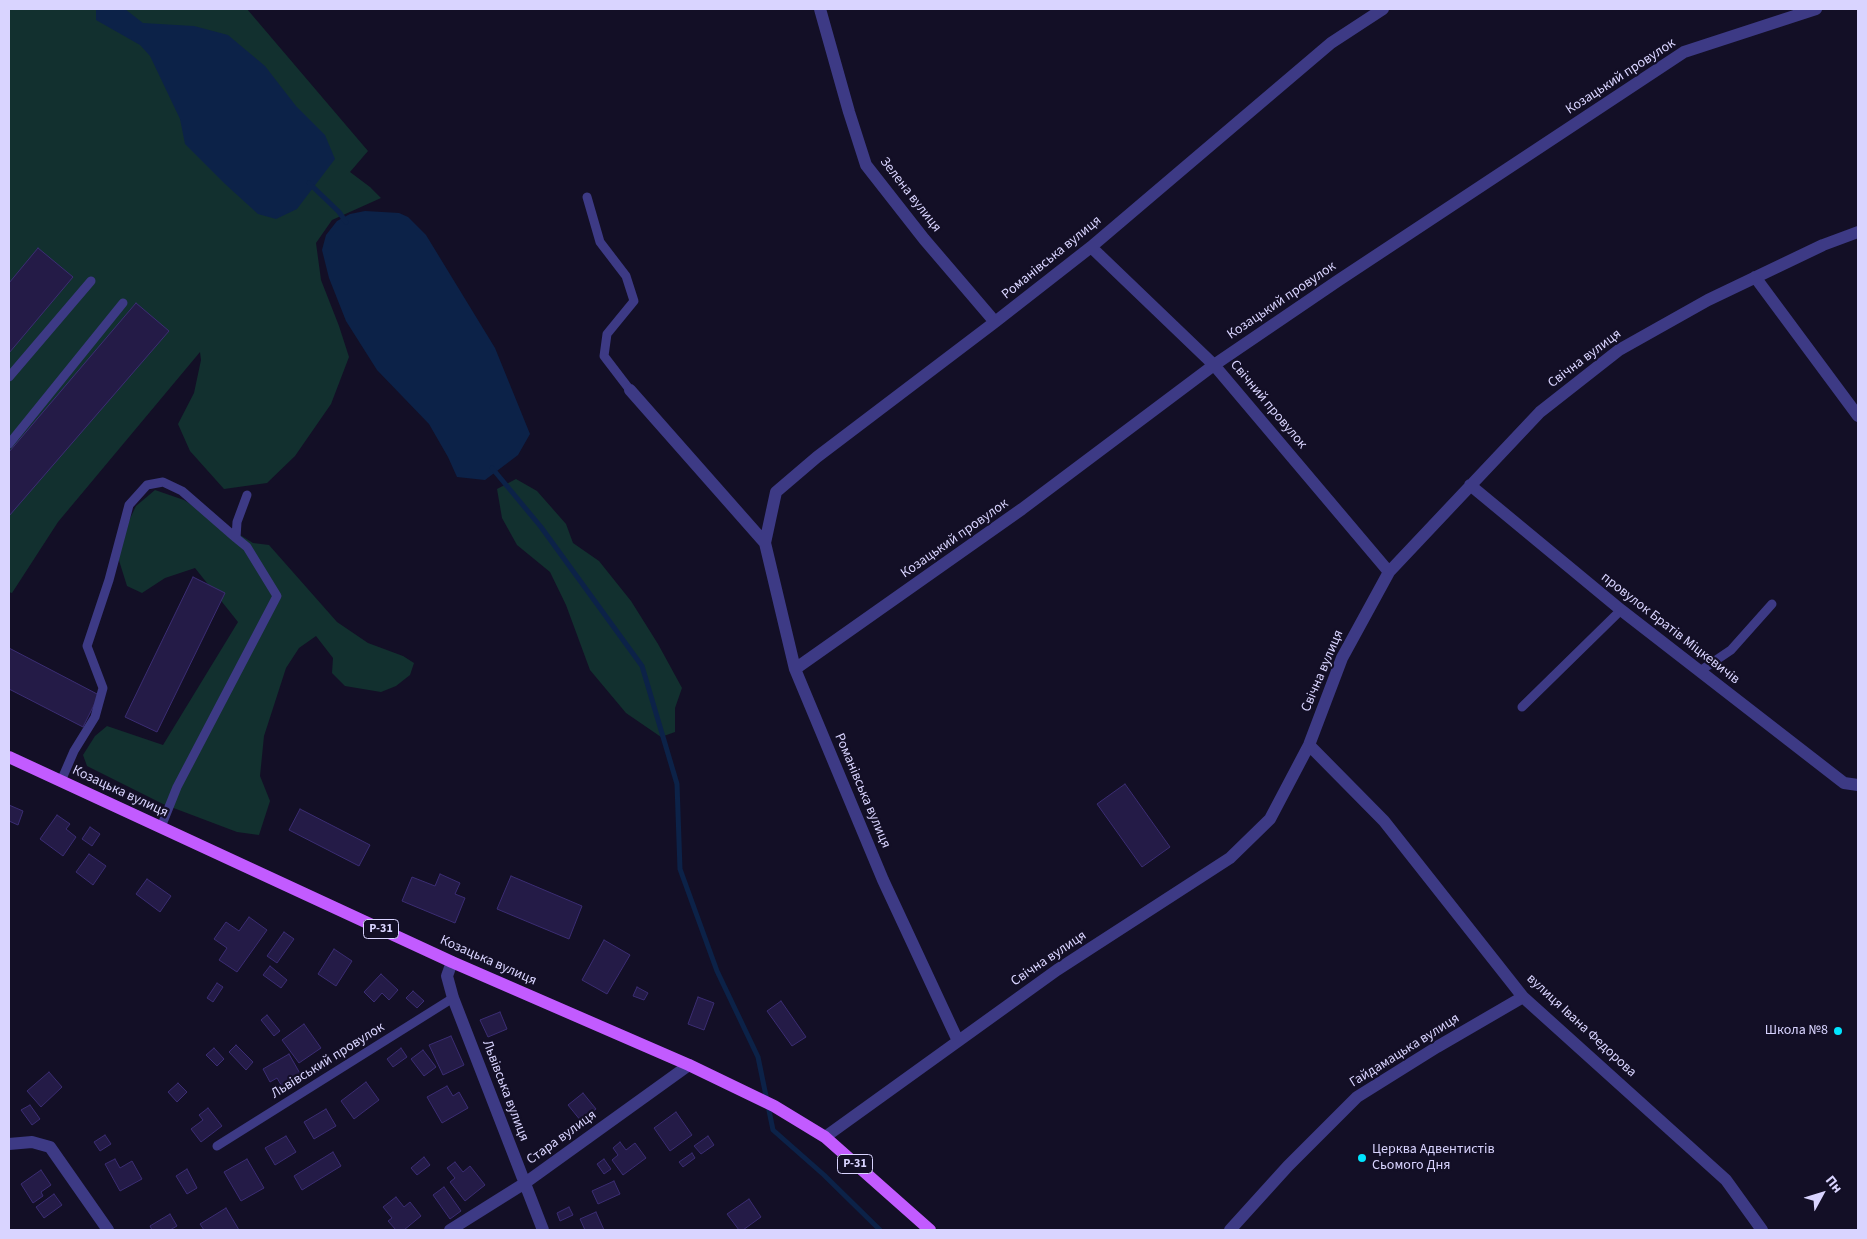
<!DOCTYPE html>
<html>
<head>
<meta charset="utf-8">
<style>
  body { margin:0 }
  #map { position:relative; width:1867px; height:1239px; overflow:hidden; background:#130f26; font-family:"Source Sans 3",sans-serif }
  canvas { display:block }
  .frame { position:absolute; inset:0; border:10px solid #d9d4ff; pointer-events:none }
  .north { position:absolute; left:1797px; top:1169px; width:50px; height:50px; -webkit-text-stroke:4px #130f26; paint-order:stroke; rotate:51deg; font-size:14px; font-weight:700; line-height:20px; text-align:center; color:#d9d4ff }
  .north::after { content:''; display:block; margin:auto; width:18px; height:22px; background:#d9d4ff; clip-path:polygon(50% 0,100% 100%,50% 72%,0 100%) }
</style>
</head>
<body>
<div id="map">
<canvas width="1867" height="1239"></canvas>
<div class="frame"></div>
<div class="north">Пн</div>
</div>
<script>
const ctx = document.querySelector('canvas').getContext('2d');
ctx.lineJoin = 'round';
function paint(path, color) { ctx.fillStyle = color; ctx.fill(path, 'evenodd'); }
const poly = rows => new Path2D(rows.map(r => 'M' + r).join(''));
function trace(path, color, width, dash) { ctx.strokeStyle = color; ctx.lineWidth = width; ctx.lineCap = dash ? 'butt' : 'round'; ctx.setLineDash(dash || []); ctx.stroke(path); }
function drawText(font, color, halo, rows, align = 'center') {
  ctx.font = font + ' "Source Sans 3",sans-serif'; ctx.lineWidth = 4.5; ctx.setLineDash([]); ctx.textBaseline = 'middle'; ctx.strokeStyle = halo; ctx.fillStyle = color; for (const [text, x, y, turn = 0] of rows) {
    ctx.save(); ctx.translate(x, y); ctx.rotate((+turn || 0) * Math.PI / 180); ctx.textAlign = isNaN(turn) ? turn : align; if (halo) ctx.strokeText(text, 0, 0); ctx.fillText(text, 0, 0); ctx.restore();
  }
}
paint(poly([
  [9,9,247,9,368,151,350,172,370,187,381,198,332,220,316,243,321,280,339,326,349,357,331,404,295,456,267,483,224,489,190,451,178,424,194,393,201,360,200,352,58,522,12,593,9,592],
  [516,479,537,491,566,524,573,543,599,561,631,601,658,644,682,688,675,708,675,732,661,737,626,713,590,670,566,605,550,572,517,545,502,518,497,489],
  [155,490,184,500,253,543,269,545,337,622,368,643,403,656,414,663,410,675,396,686,381,692,345,686,332,673,333,658,316,636,299,648,286,668,264,736,260,776,270,801,259,835,237,832,163,804,87,766,83,755,95,736,107,726,163,745,238,622,195,568,165,578,142,593,127,586,117,554,123,533,136,506]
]), '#12302f');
paint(poly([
  [96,9,125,9,143,23,194,26,228,35,265,66,296,106,325,135,335,159,297,209,276,219,258,214,224,183,185,144,180,119,150,56,140,45,96,20],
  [365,211,399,213,408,217,426,235,495,348,530,434,518,455,485,480,457,477,448,457,429,424,377,370,346,321,329,278,322,250,326,235,337,221,350,214]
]), '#0c2248');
trace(poly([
  [309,183,339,212,346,222],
  [492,468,541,527,642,666,677,784,680,869,717,971,758,1057,773,1130,824,1175,880,1230]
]), '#0c2248', 5);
const building = poly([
  [38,248,73,277,9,353,9,283,38,248],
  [136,303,169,331,9,516,9,452,136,303],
  [193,577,225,593,157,732,125,717,193,577],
  [9,648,99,695,83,727,9,689,9,648],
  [1125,784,1170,847,1142,867,1097,804,1125,784],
  [9,805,23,811,18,825,9,821,9,805],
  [300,809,370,845,359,866,289,830,300,809],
  [57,815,70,824,66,829,76,837,63,856,40,839,57,815],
  [90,827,100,834,92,846,82,839,90,827],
  [89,854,106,866,93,885,76,872,89,854],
  [440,874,460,883,455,894,465,898,455,923,402,901,412,877,435,886,440,874],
  [511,876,582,906,569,939,497,909,511,876],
  [147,879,171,896,160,912,136,894,147,879],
  [249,917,267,930,237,972,219,960,227,948,214,939,226,922,239,931,249,917],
  [284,932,294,939,277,963,267,956,284,932],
  [604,940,630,955,607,994,582,980,604,940],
  [334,949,352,961,336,986,318,974,334,949],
  [270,966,287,980,281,988,263,975,270,966],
  [381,974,398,990,389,1000,382,993,374,1002,364,992,381,974],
  [217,983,223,987,213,1002,207,998,217,983],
  [637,987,648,993,644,1000,633,996,637,987],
  [413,991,424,1001,417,1008,406,998,413,991],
  [698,997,714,1003,704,1030,688,1024,698,997],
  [781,1001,806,1037,792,1046,767,1011,781,1001],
  [500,1012,507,1029,488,1037,480,1020,500,1012],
  [267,1015,280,1031,274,1036,261,1020,267,1015],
  [304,1024,321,1048,299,1063,282,1040,304,1024],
  [451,1036,464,1065,443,1075,429,1045,451,1036],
  [236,1045,253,1062,246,1070,229,1052,236,1045],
  [214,1048,224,1059,217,1066,206,1055,214,1048],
  [401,1048,407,1057,393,1067,387,1059,401,1048],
  [423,1050,436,1067,424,1076,411,1059,423,1050],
  [289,1054,302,1077,283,1088,277,1078,270,1082,263,1069,289,1054],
  [49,1072,62,1087,41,1107,27,1091,49,1072],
  [366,1082,379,1100,354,1119,341,1101,366,1082],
  [178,1083,187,1092,177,1102,168,1092,178,1083],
  [447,1086,453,1096,459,1092,468,1108,442,1123,427,1097,447,1086],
  [583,1093,596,1109,581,1121,568,1105,583,1093],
  [30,1105,40,1119,32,1125,21,1110,30,1105],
  [208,1108,222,1126,201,1142,191,1129,203,1120,199,1115,208,1108],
  [326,1109,336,1126,314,1139,304,1122,326,1109],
  [676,1112,692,1135,670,1151,654,1128,676,1112],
  [105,1135,111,1144,100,1151,94,1142,105,1135],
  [286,1136,296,1152,275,1165,265,1148,286,1136],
  [708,1136,714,1145,701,1154,694,1146,708,1136],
  [620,1142,626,1150,635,1143,646,1158,623,1175,612,1160,618,1155,613,1148,620,1142],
  [333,1152,341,1166,302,1190,294,1176,333,1152],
  [692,1153,695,1158,683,1167,679,1162,692,1153],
  [424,1157,430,1165,417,1175,411,1168,424,1157],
  [115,1159,120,1168,132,1161,142,1179,120,1191,105,1164,115,1159],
  [247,1159,264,1188,241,1201,224,1172,247,1159],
  [604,1159,611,1169,604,1174,597,1164,604,1159],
  [455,1162,463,1172,470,1166,485,1185,465,1201,450,1182,455,1178,447,1168,455,1162],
  [187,1169,197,1188,187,1194,176,1176,187,1169],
  [41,1170,51,1185,41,1192,43,1196,33,1203,21,1184,41,1170],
  [614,1181,620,1194,598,1204,592,1191,614,1181],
  [444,1187,461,1211,450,1219,433,1195,444,1187],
  [54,1194,62,1205,44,1218,36,1207,54,1194],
  [396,1197,404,1207,410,1202,421,1216,404,1230,396,1230,388,1221,392,1218,383,1207,396,1197],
  [749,1199,761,1217,743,1230,739,1230,727,1214,749,1199],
  [569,1207,573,1215,560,1221,557,1213,569,1207],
  [226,1208,239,1230,204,1230,200,1224,226,1208],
  [596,1212,604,1230,585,1230,580,1219,596,1212],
  [170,1214,177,1226,170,1230,152,1230,150,1226,170,1214]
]);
paint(building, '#241b47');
trace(building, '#3b2d73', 1);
trace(poly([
  [587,197,600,242,626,276,634,301,607,334,604,356,630,390],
  [9,377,91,281],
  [9,444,123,303],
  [1700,671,1731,650,1772,604],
  [1522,707,1621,610],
  [61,781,74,751,95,717,103,688,87,646,109,580,129,505,147,485,163,482,182,491,236,538],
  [161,827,177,787,277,596,247,547,236,538,237,522,247,495],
  [217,1146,453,998]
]), '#3d3a85', 9);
trace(poly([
  [820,9,849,112,866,165,924,239,995,322],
  [1091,247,1214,365,1389,572],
  [1755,277,1858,416],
  [630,390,765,543],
  [1470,485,1621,610,1844,783,1858,785],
  [795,669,1022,509,1214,365,1339,280,1684,52,1816,9],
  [1309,745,1384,821,1523,997,1726,1180,1762,1230],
  [452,962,447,976,453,998,543,1230],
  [958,1041,883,880,795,669,765,543,776,492,817,457,995,322,1091,247,1331,43,1383,9],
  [825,1137,1057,970,1230,858,1270,819,1309,745,1342,658,1389,572,1540,412,1619,350,1708,300,1823,245,1858,232],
  [9,1144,32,1142,50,1147,108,1230],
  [450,1230,525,1183,689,1065],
  [1230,1230,1288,1166,1357,1097,1437,1047,1523,997]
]), '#3d3a85', 12);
trace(poly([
  [9,757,452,962,689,1065,774,1106,825,1137,930,1230]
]), '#c25bff', 12);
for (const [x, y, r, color] of [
  [1838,1031,5,"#00e5ff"],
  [1362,1158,5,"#00e5ff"]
]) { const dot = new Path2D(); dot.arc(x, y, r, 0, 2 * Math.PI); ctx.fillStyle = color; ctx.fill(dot); trace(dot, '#130f26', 2); }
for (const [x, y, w] of [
  [381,929,35],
  [855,1164,35]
]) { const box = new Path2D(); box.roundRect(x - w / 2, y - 9.5, w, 19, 4); ctx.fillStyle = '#130f26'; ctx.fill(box); trace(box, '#d9d4ff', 1); }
drawText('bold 12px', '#d9d4ff', null, [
  ["Р-31",381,929],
  ["Р-31",855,1164]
]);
drawText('14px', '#d9d4ff', '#130f26', [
  ["Козацький провулок",1621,77,-33],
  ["Зелена вулиця",910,195,52],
  ["Романівська вулиця",1052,258,-39],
  ["Козацький провулок",1282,301,-34],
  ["Свічна вулиця",1585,359,-37],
  ["Свічний провулок",1268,405,50],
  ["Козацький провулок",955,539,-35],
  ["провулок Братів Міцкевичів",1670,629,38],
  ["Свічна вулиця",1323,671,-67],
  ["Романівська вулиця",862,791,67],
  ["Козацька вулиця",120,792,25],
  ["Свічна вулиця",1049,959,-34],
  ["Козацька вулиця",488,961,24],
  ["вулиця Івана Федорова",1581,1026,43],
  ["Гайдамацька вулиця",1405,1051,-32],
  ["Львівський провулок",328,1061,-32],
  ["Львівська вулиця",505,1091,69],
  ["Стара вулиця",562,1138,-36]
]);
drawText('14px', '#d9d4ff', '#130f26', [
  ["Школа №8",1828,1031],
  ["Церква Адвентистiв",1372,1150,"left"],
  ["Сьомого Дня",1372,1166,"left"]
], 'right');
</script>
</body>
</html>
